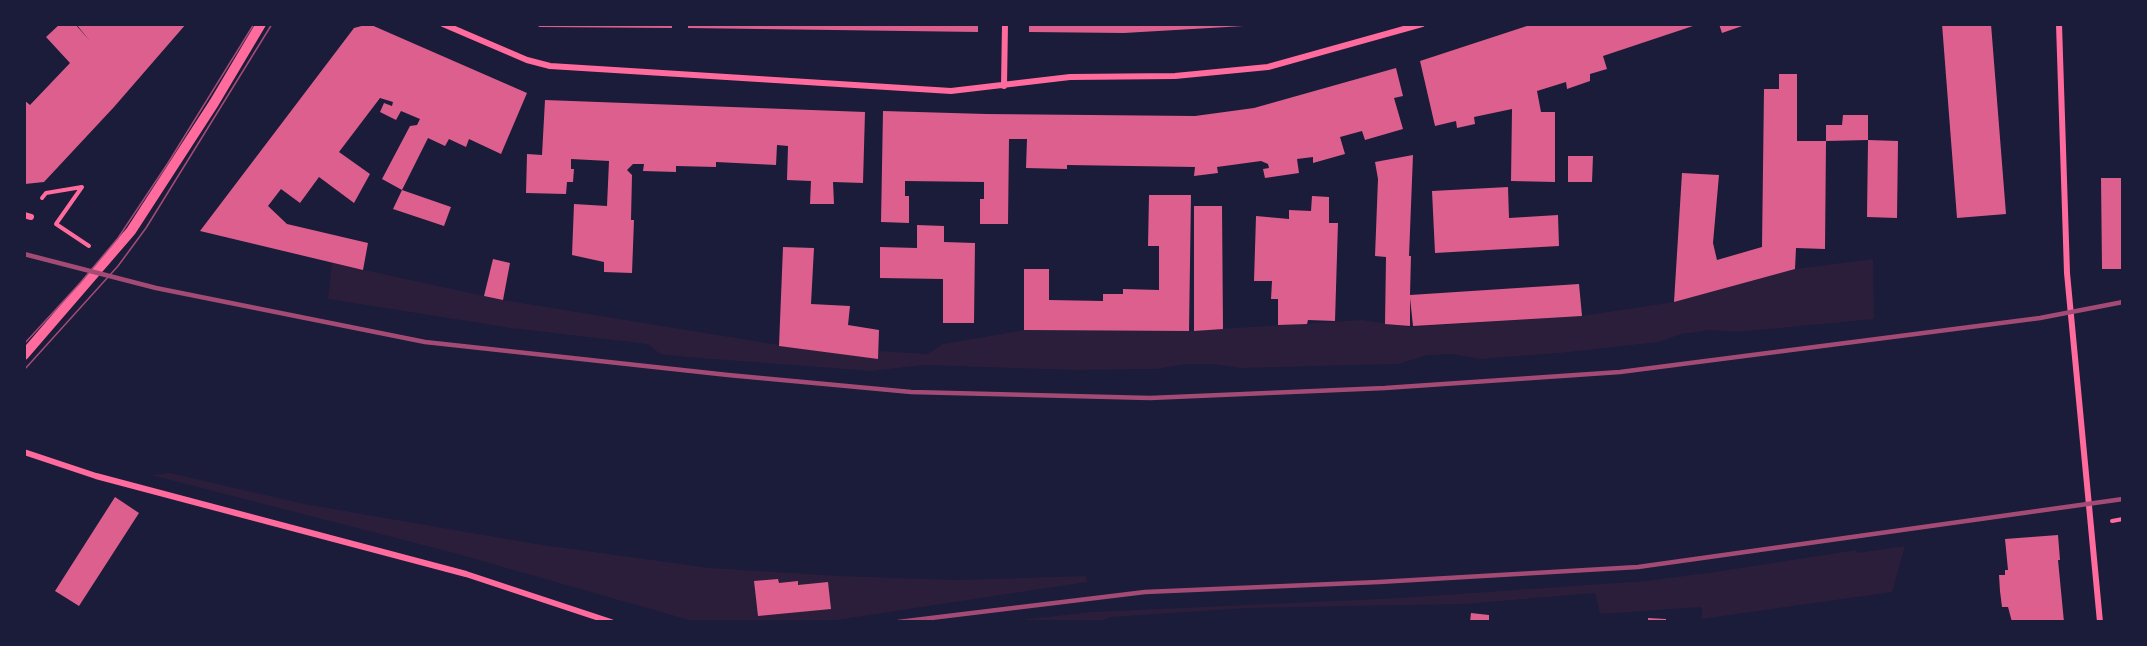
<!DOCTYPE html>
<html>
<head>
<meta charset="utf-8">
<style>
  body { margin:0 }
  #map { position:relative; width:2147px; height:646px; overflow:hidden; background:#1b1b3a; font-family:"Nunito Sans",sans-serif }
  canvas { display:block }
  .frame { position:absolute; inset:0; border:26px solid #1b1b3a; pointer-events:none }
</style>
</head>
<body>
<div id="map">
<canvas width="2147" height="646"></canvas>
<div class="frame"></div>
</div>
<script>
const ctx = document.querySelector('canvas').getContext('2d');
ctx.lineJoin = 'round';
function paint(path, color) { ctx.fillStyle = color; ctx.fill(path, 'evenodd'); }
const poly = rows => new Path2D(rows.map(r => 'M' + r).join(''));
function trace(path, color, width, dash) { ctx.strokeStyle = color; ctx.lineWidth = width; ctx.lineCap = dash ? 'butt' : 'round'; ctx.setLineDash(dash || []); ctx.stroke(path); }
paint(poly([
  [1873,259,1874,319,1737,332,1710,330,1682,334,1658,342,1560,353,1480,359,1452,354,1427,355,1398,364,1241,368,1212,364,1187,364,1156,369,1075,370,923,365,872,371,686,357,660,354,648,344,511,328,328,299,332,263,503,300,779,345,780,346,878,359,878,351,928,354,943,344,1024,330,1189,331,1362,320,1410,327,1581,316,1674,302,1795,269],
  [170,473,304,504,536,544,710,568,840,576,957,580,1086,576,1087,582,823,622,696,622,454,553,151,475],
  [1905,546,1892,592,1702,619,1702,607,1600,614,1595,593,1466,604,1249,608,1112,617,1097,622,1002,622,1091,612,1400,598,1645,581,1708,573,1856,550,1857,553]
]), '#2a1e3b');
paint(poly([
  [60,24,75,24,90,41,76,24,186,24,114,107,44,182,25,184,24,100,30,105,70,63,46,37],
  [369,24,527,93,501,154,469,139,466,147,449,139,445,146,428,138,402,190,382,179,410,126,417,125,420,119,401,111,396,120,380,112,384,103,392,106,393,102,380,98,339,152,370,174,354,203,319,177,300,203,281,189,268,206,287,224,368,243,363,270,200,231,354,28],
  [533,24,672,24,672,28,540,27],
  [688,24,978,24,978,32,688,28],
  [1029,24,1244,24,1244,26,1124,33,1029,32],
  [1533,24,1699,24,1603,56,1607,69,1590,74,1590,81,1567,89,1566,82,1537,91,1541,112,1555,112,1555,182,1511,181,1512,109,1474,117,1475,124,1457,128,1456,121,1435,126,1420,61],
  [1719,24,1748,24,1722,33],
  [1942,24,1991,24,2006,214,1957,218],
  [1396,68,1403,96,1394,98,1403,129,1365,140,1362,131,1340,137,1345,154,1313,163,1313,157,1297,159,1299,173,1265,178,1263,169,1269,168,1268,164,1261,161,1217,167,1218,173,1194,176,1195,167,1067,165,1067,169,1026,168,1027,139,1009,139,1008,224,980,224,980,199,984,199,984,182,905,181,905,196,909,196,909,223,881,222,883,111,986,114,1195,116,1254,108],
  [1779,74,1797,74,1797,141,1826,141,1825,249,1796,248,1795,269,1674,302,1682,173,1719,175,1713,243,1717,260,1762,247,1764,89,1779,89],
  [545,100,865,112,863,183,833,182,834,204,810,204,811,181,787,180,788,146,777,145,776,165,716,162,716,167,676,166,676,172,643,171,644,164,633,164,627,170,632,175,631,220,634,220,632,273,604,272,604,262,572,255,574,204,607,206,609,161,571,159,571,169,574,169,573,182,567,182,566,194,526,193,527,154,542,155],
  [1843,115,1868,115,1868,140,1826,141,1826,125,1842,125],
  [1868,140,1898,141,1897,218,1867,217],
  [1413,155,1409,256,1411,256,1410,295,1579,284,1582,316,1413,326,1410,298,1410,326,1385,324,1386,257,1375,256,1378,179,1375,162],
  [1568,156,1593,156,1592,182,1568,182],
  [2101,178,2123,178,2123,269,2102,269],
  [1508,187,1509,218,1558,215,1559,246,1435,253,1432,191],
  [402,190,451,207,444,226,393,209],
  [1149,195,1191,195,1189,331,1024,330,1024,269,1049,269,1049,300,1103,301,1103,294,1123,294,1123,289,1159,290,1159,246,1148,246],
  [1312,196,1329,197,1329,223,1338,223,1335,321,1308,320,1307,324,1278,325,1278,299,1271,299,1272,281,1254,281,1256,216,1289,219,1289,210,1311,211],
  [1194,206,1222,206,1223,329,1194,331],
  [917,225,944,226,944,242,975,243,974,323,943,323,943,279,880,278,880,247,917,248],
  [783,247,814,248,811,304,850,306,848,325,879,330,878,359,779,346],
  [493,259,510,263,503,300,484,296],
  [115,497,139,513,79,606,55,591],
  [2058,535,2060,560,2058,560,2064,622,2012,622,2008,607,2002,607,2000,591,1999,575,2005,575,2005,570,2008,570,2005,539],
  [778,579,779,583,798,581,798,585,828,582,831,609,758,616,754,581],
  [1471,613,1489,615,1489,622,1470,622],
  [1648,618,1666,619,1666,622,1648,622]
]), '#dd5f8e');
trace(poly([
  [42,198,46,193,82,187,56,224,89,246],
  [2112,521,2123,519]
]), '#ff6b9d', 4);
trace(poly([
  [443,24,527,60,550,66,951,91,1070,77,1175,76,1268,67,1422,24],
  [2059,24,2067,273,2100,622],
  [1004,86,1005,24],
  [24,215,31,217],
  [24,452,96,476,466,574,611,622]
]), '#ff6b9d', 6);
trace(poly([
  [24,355,131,231,214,103,261,24]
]), '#ff6b9d', 10);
trace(poly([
  [24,344,81,282,118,238,168,163,254,24],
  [24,370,118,266,146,228,272,24]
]), '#a44b75', 1.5);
trace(poly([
  [24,254,156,288,425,342,728,375,911,392,1150,398,1385,388,1620,372,2040,318,2123,302],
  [898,622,1145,592,1379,582,1638,567,2123,499]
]), '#a44b75', 4.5);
</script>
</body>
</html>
